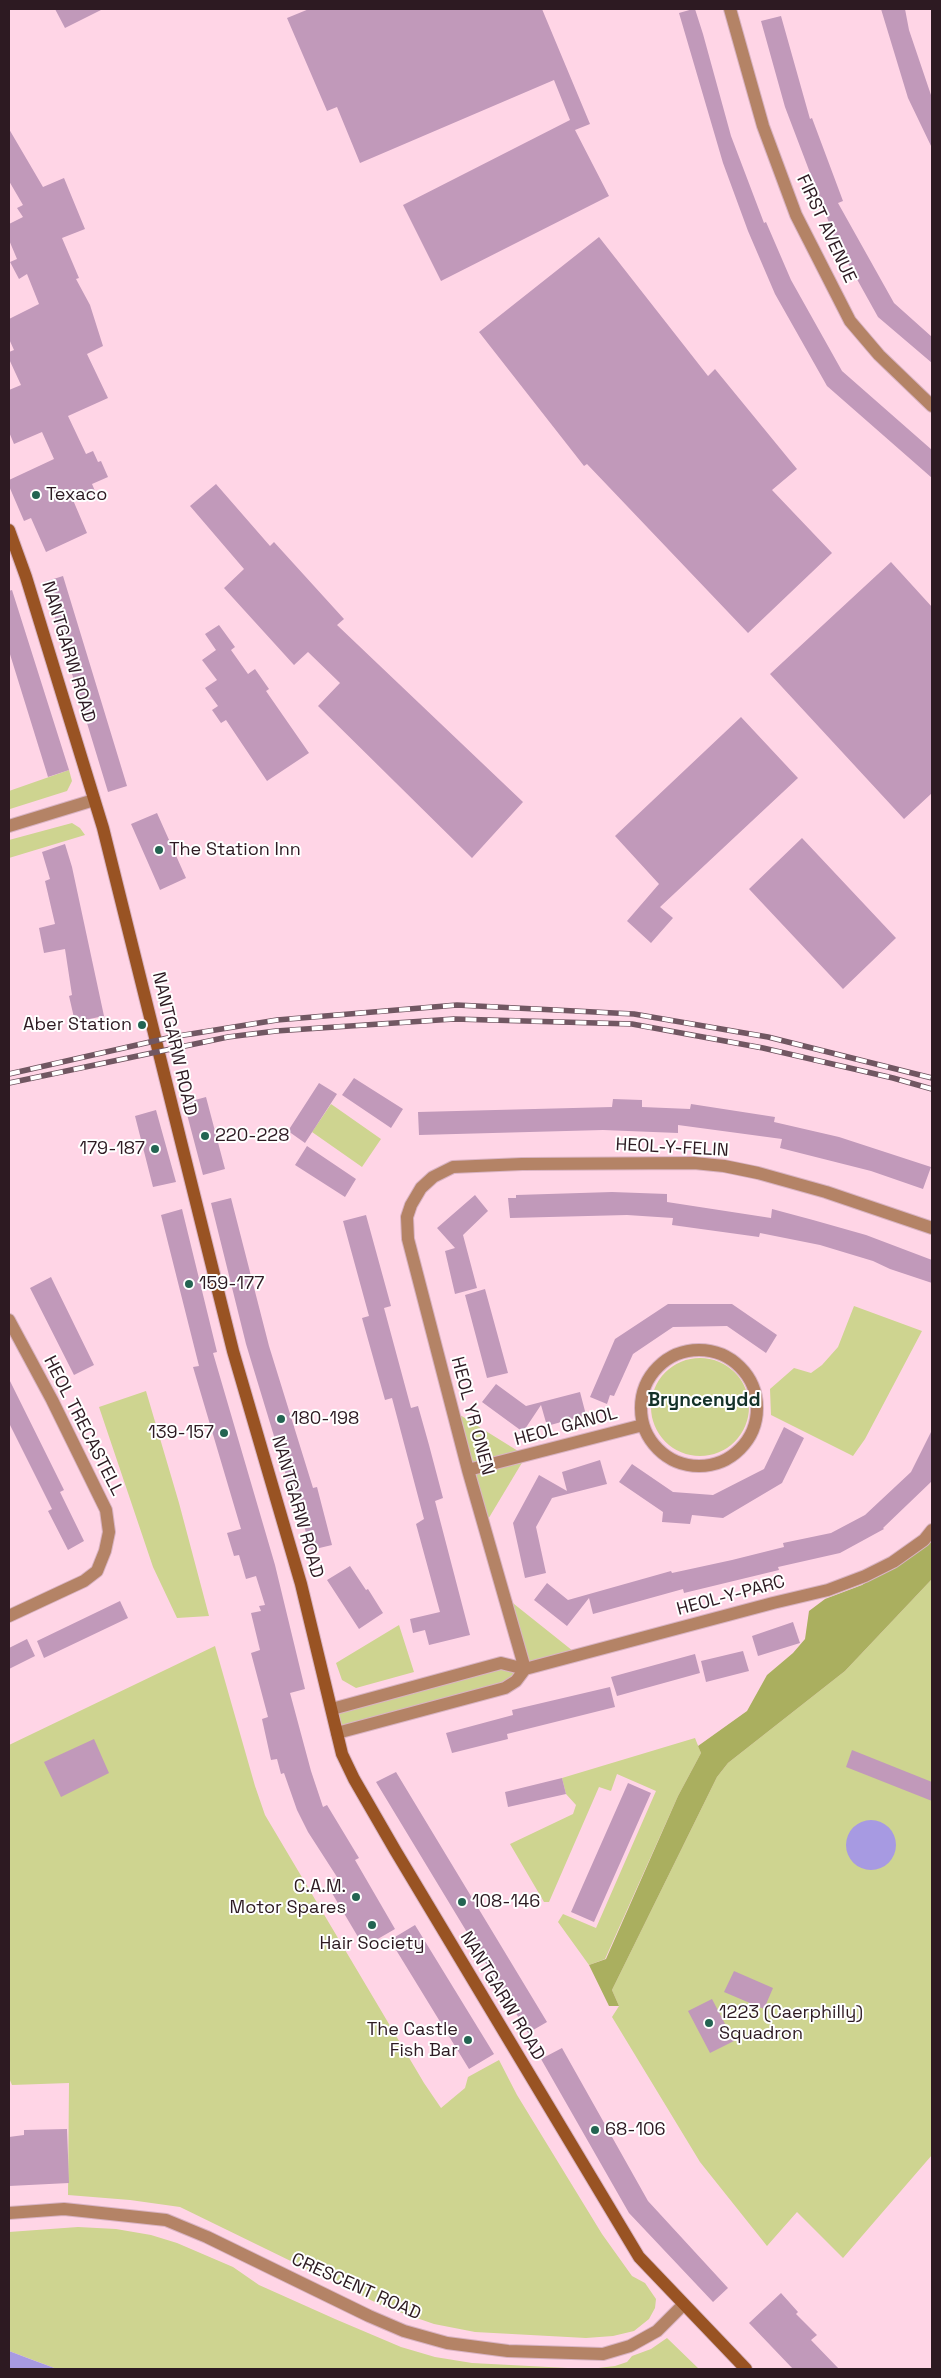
<!DOCTYPE html>
<html>
<head>
<meta charset="utf-8">
<style>
  body { margin:0 }
  #map { position:relative; width:941px; height:2378px; overflow:hidden; background:#ffd5e6; font-family:"Space Grotesk",sans-serif }
  canvas { display:block }
  .frame { position:absolute; inset:0; border:10px solid #2d1a22; pointer-events:none }
</style>
</head>
<body>
<div id="map">
<canvas width="941" height="2378"></canvas>
<div class="frame"></div>
</div>
<script>
const ctx = document.querySelector('canvas').getContext('2d');
ctx.lineJoin = 'round';
function paint(path, color) { ctx.fillStyle = color; ctx.fill(path, 'evenodd'); }
const poly = rows => new Path2D(rows.map(r => 'M' + r).join(''));
function trace(path, color, width, dash) { ctx.strokeStyle = color; ctx.lineWidth = width; ctx.lineCap = dash ? 'butt' : 'round'; ctx.setLineDash(dash || []); ctx.stroke(path); }
function drawText(font, color, halo, rows, align = 'center') {
  ctx.font = font + ' "Space Grotesk",sans-serif'; ctx.lineWidth = 4; ctx.setLineDash([]); ctx.textBaseline = 'middle'; ctx.strokeStyle = halo; ctx.fillStyle = color; for (const [text, x, y, turn = 0] of rows) {
    ctx.save(); ctx.translate(x, y); ctx.rotate((+turn || 0) * Math.PI / 180); ctx.textAlign = isNaN(turn) ? turn : align; if (halo) ctx.strokeText(text, 0, 0); ctx.fillText(text, 0, 0); ctx.restore();
  }
}
paint(poly([
  [69,770,72,781,67,791,10,809,9,791],
  [72,823,80,828,85,835,9,858,9,840],
  [331,1104,381,1139,362,1167,312,1132],
  [854,1306,922,1331,865,1439,853,1456,771,1415,770,1389,794,1368,811,1373,822,1365,838,1347],
  '651 1407a49 49 0 1 1 98 0a49 49 0 1 1-98 0Z',
  [146,1391,179,1503,209,1616,177,1618,153,1567,99,1407],
  [452,1410,526,1456,484,1526],
  [932,1579,932,2155,843,2258,797,2212,767,2246,700,2162,612,2017,619,2006,612,1990,717,1777,728,1763,845,1671],
  [504,1596,578,1655,525,1669,516,1681,337,1733,332,1709,501,1663,525,1669],
  [399,1625,414,1672,356,1688,342,1680,336,1663],
  [215,1646,255,1786,265,1815,424,2083,441,2108,465,2088,468,2077,499,2060,517,2095,602,2234,632,2276,645,2283,656,2299,655,2308,649,2319,634,2331,613,2336,586,2338,475,2332,434,2324,385,2307,180,2207,130,2200,68,2195,69,2083,12,2085,9,2078,9,1745],
  [695,1738,701,1753,678,1796,605,1959,589,1965,558,1922,563,1914,596,1928,656,1791,617,1774,611,1791,599,1787,549,1902,544,1902,510,1844,573,1814,576,1805,566,1794,562,1778],
  [78,2227,116,2229,151,2235,177,2243,233,2267,259,2285,335,2319,401,2347,435,2357,472,2363,587,2369,57,2369,9,2351,9,2232],
  [667,2338,699,2369,590,2369,615,2366,627,2362,632,2356,651,2349]
]), '#ced490');
paint(poly([
  [932,1539,932,1579,845,1671,728,1763,717,1777,612,1990,619,2006,609,2006,589,1965,606,1959,678,1796,701,1753,698,1746,747,1711,767,1675,793,1653,805,1639,809,1611,825,1599,862,1585]
]), '#aaaf5f');
paint(poly([
  '846 1845a25 25 0 1 1 50 0a25 25 0 1 1-50 0Z',
  [9,2351,30,2359,57,2369,9,2369]
]), '#a79ae2');
paint(poly([
  [55,9,103,9,65,28],
  [309,9,542,9,590,124,575,130,609,196,441,281,403,205,570,120,554,80,360,163,337,107,327,111,287,18],
  [693,9,695,9,703,34,731,136,764,223,766,222,791,280,842,371,932,450,932,478,827,386,775,294,748,231,723,163,679,13],
  [881,9,905,9,909,30,932,98,932,148,908,98],
  [781,16,810,119,812,118,843,201,838,203,894,303,932,337,932,363,878,317,829,229,831,228,785,107,761,21],
  [9,129,43,187,64,178,85,229,62,238,79,278,76,279,90,305,103,346,87,354,108,398,68,416,86,454,93,451,98,462,101,461,108,477,92,484,95,491,73,500,87,533,46,552,31,518,24,521,9,486,9,480,54,459,42,432,14,444,9,432,9,390,21,385,9,359,9,352,14,350,9,339,9,319,39,304,27,274,19,279,10,262,17,259,9,240,9,224,23,217,17,208,23,205,9,181],
  [599,237,708,376,715,369,797,469,772,490,832,553,748,633,587,464,584,466,479,332],
  [216,484,270,546,274,542,344,619,337,625,523,802,472,858,318,706,340,683,308,652,294,665,224,588,244,569,190,506],
  [891,562,932,607,932,793,904,819,770,674],
  [63,576,127,786,108,792,44,582],
  [12,590,69,770,48,777,9,651,9,591],
  [219,625,235,647,231,650,248,674,255,669,269,689,266,691,309,753,267,781,226,720,221,723,212,710,218,706,205,688,217,680,202,660,216,650,205,634],
  [741,717,798,778,660,907,673,918,651,943,627,921,659,884,615,836],
  [157,813,186,878,160,890,131,824],
  [802,838,896,938,843,989,749,889],
  [65,844,72,867,104,1016,75,1022,69,996,72,995,65,949,44,953,39,928,55,924,45,881,50,879,42,852],
  [354,1078,403,1109,391,1128,342,1095],
  [319,1083,337,1094,305,1143,288,1131],
  [206,1097,225,1169,203,1175,184,1103],
  [613,1099,642,1100,642,1107,690,1109,691,1104,775,1117,774,1122,839,1137,931,1167,923,1189,871,1171,780,1148,782,1139,678,1125,678,1133,603,1130,419,1135,418,1112,612,1107],
  [156,1110,176,1182,153,1187,135,1116],
  [307,1146,356,1179,345,1197,295,1165],
  [612,1192,667,1194,667,1202,771,1218,772,1209,813,1220,866,1235,932,1260,932,1283,890,1269,873,1261,820,1245,760,1233,759,1237,672,1225,673,1218,627,1215,510,1218,508,1198,516,1198,516,1195],
  [475,1195,488,1211,463,1235,477,1288,455,1294,445,1251,455,1248,437,1228],
  [231,1198,269,1346,313,1488,317,1487,332,1545,311,1550,294,1491,291,1492,246,1344,211,1203],
  [182,1209,217,1352,213,1353,275,1565,305,1689,290,1693,311,1771,323,1807,327,1805,359,1858,355,1860,395,1929,364,1947,326,1883,337,1877,308,1832,297,1810,284,1773,281,1774,277,1759,271,1760,262,1719,268,1717,251,1653,260,1650,251,1613,261,1611,259,1606,265,1605,256,1576,246,1579,239,1555,234,1556,227,1533,241,1529,193,1367,199,1366,161,1215],
  [366,1215,391,1306,384,1308,411,1408,418,1406,429,1445,443,1498,435,1501,470,1635,429,1645,425,1630,413,1633,410,1619,440,1612,416,1524,424,1519,392,1398,385,1400,362,1318,369,1316,343,1221],
  [51,1277,94,1365,74,1375,30,1288],
  [485,1289,508,1373,487,1378,465,1295],
  [668,1304,732,1304,777,1335,766,1353,727,1326,673,1327,633,1354,614,1396,610,1395,607,1404,590,1397,615,1339],
  [9,1379,64,1490,60,1492,84,1541,68,1550,48,1511,52,1509,9,1423],
  [496,1384,526,1406,580,1392,586,1415,547,1426,541,1405,523,1432,482,1402],
  [784,1427,804,1438,782,1483,723,1518,692,1515,690,1524,662,1522,663,1512,619,1482,632,1464,673,1492,713,1495,764,1469],
  [932,1430,932,1481,883,1528,884,1529,840,1553,778,1567,779,1570,684,1593,683,1589,593,1614,589,1598,567,1626,534,1600,547,1583,568,1600,671,1571,672,1573,732,1560,784,1547,783,1543,831,1533,865,1515,911,1472],
  [600,1460,607,1484,552,1498,536,1527,546,1573,525,1578,513,1523,539,1475,567,1491,562,1472],
  [350,1566,366,1590,368,1589,383,1613,359,1629,327,1580],
  [120,1601,128,1618,44,1658,37,1641],
  [793,1622,800,1643,758,1656,752,1636],
  [27,1639,35,1656,9,1669,9,1648],
  [743,1651,749,1671,706,1682,701,1661],
  [695,1654,700,1673,617,1696,611,1677],
  [610,1687,615,1707,507,1734,508,1739,452,1753,446,1733,513,1715,512,1710],
  [94,1739,109,1773,61,1797,44,1762],
  [852,1750,932,1782,932,1801,846,1767],
  [396,1772,547,2022,528,2033,376,1782],
  [562,1778,566,1794,508,1807,505,1792],
  [628,1783,651,1793,594,1922,571,1912],
  [415,1925,494,2054,469,2069,390,1940],
  [734,1971,773,1988,764,2009,724,1992],
  [712,1999,734,2041,710,2053,688,2011],
  [562,2048,648,2201,728,2288,713,2302,629,2213,541,2059],
  [67,2129,69,2183,9,2186,9,2137,24,2135,24,2130],
  [781,2293,798,2312,796,2314,817,2335,811,2340,839,2369,793,2369,749,2323]
]), '#c199ba');
const minor = poly([
  [730,9,763,126,796,215,850,321,879,355,932,406],
  [9,826,94,800],
  [9,1320,52,1400,106,1510,109,1532,105,1551,97,1571,84,1581,9,1616],
  '641 1408a58 58 0 1 1 116 0a58 58 0 1 1-116 0Z',
  [468,1470,643,1425],
  [525,1669,468,1470,408,1239,407,1217,411,1205,421,1188,433,1177,453,1167,522,1164,694,1163,724,1166,758,1173,826,1192,932,1228],
  [332,1709,501,1663,525,1669,773,1603,828,1590,865,1576,893,1562,924,1540,932,1530],
  [337,1733,505,1688,516,1681,525,1669],
  [9,2213,64,2209,166,2220,207,2237,369,2316,404,2331,447,2343,508,2351,603,2354,630,2346,657,2331,683,2305]
]);
const secondary = poly([
  [9,530,26,577,103,828,233,1351,301,1584,342,1754,354,1779,395,1850,639,2257,746,2369]
]);
trace(minor, '#d9b3c3', 14);
trace(secondary, '#d9b3c3', 14);
trace(minor, '#b48366', 12);
trace(secondary, '#995323', 12);
const rail = poly([
  [9,1074,172,1037,277,1020,457,1005,634,1014,768,1037,932,1078],
  [9,1083,228,1037,276,1031,454,1019,632,1024,763,1048,893,1078,932,1089]
]);
trace(rail, '#715762', 5.5);
trace(rail, '#fff', 4, [11]);
for (const [x, y, r, color] of [
  [36,495,5,"#236452"],
  [159,850,5,"#236452"],
  [142,1025,5,"#236452"],
  [205,1136,5,"#236452"],
  [155,1149,5,"#236452"],
  [189,1284,5,"#236452"],
  [281,1419,5,"#236452"],
  [224,1433,5,"#236452"],
  [356,1897,5,"#236452"],
  [462,1902,5,"#236452"],
  [372,1925,5,"#236452"],
  [709,2023,5,"#236452"],
  [468,2040,5,"#236452"],
  [595,2130,5,"#236452"]
]) { const dot = new Path2D(); dot.arc(x, y, r, 0, 2 * Math.PI); ctx.fillStyle = color; ctx.fill(dot); trace(dot, '#fff', 2); }
drawText('18px', '#2d1a22', '#fff', [
  ["FIRST AVENUE",826,229,65],
  ["NANTGARW ROAD",68,652,73],
  ["NANTGARW ROAD",174,1044,77],
  ["HEOL-Y-FELIN",672,1148,3],
  ["HEOL YR ONEN",472,1416,75],
  ["HEOL TRECASTELL",83,1426,63],
  ["HEOL GANOL",566,1427,-15],
  ["NANTGARW ROAD",297,1507,74],
  ["HEOL-Y-PARC",731,1596,-15],
  ["NANTGARW ROAD",502,1996,59],
  ["CRESCENT ROAD",356,2287,24]
]);
drawText('18px', '#2d1a22', '#fff', [
  ["Texaco",46,495],
  ["The Station Inn",169,850],
  ["Aber Station",132,1025,"right"],
  ["220-228",215,1136],
  ["179-187",145,1149,"right"],
  ["159-177",199,1284],
  ["180-198",291,1419],
  ["139-157",214,1433,"right"],
  ["C.A.M.",346,1887,"right"],
  ["Motor Spares",346,1908,"right"],
  ["108-146",472,1902],
  ["Hair Society",372,1944,"center"],
  ["1223 (Caerphilly)",719,2013],
  ["Squadron",719,2034],
  ["The Castle",458,2030,"right"],
  ["Fish Bar",458,2051,"right"],
  ["68-106",605,2130]
], 'left');
drawText('bold 19px', '#133128', '#fff', [
  ["Bryncenydd",704,1401]
]);
</script>
</body>
</html>
